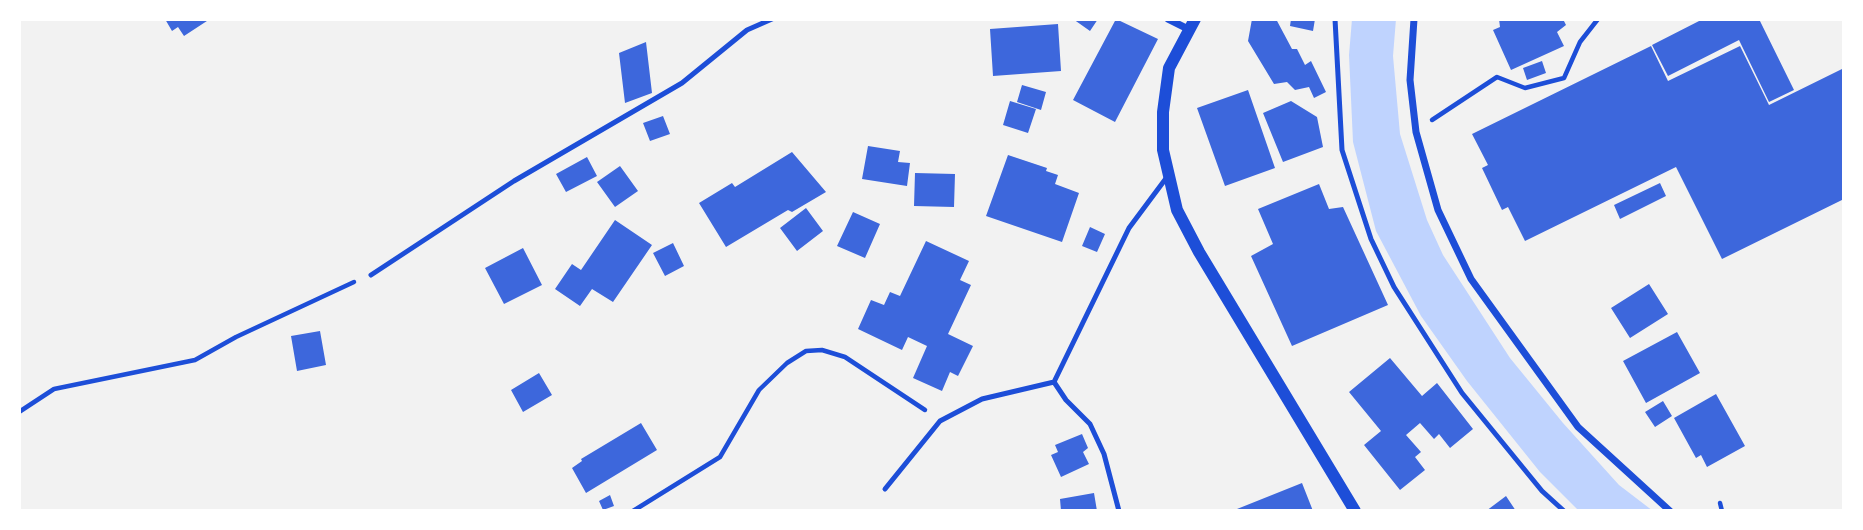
<!DOCTYPE html>
<html>
<head>
<meta charset="utf-8">
<style>
  body { margin:0 }
  #map { position:relative; width:1863px; height:530px; overflow:hidden; background:#f2f2f2; font-family:"Exo 2",sans-serif }
  canvas { display:block }
  .frame { position:absolute; inset:0; border:21px solid #fff; pointer-events:none }
</style>
</head>
<body>
<div id="map">
<canvas width="1863" height="530"></canvas>
<div class="frame"></div>
</div>
<script>
const ctx = document.querySelector('canvas').getContext('2d');
ctx.lineJoin = 'round';
function paint(path, color) { ctx.fillStyle = color; ctx.fill(path, 'evenodd'); }
const poly = rows => new Path2D(rows.map(r => 'M' + r).join(''));
function trace(path, color, width, dash) { ctx.strokeStyle = color; ctx.lineWidth = width; ctx.lineCap = dash ? 'butt' : 'round'; ctx.setLineDash(dash || []); ctx.stroke(path); }
paint(poly([
  [1352,19,1396,19,1393,56,1400,134,1427,220,1443,255,1510,358,1563,423,1619,485,1653,511,1579,511,1540,472,1467,381,1421,316,1376,231,1353,142,1349,55]
]), '#bfd3fe');
paint(poly([
  [165,19,210,19,184,36,178,27,172,31],
  [1073,19,1098,19,1090,31],
  [1116,19,1158,39,1115,122,1073,100],
  [1252,19,1276,19,1292,49,1297,49,1305,65,1311,61,1326,92,1314,98,1309,87,1295,90,1287,82,1274,84,1248,41],
  [1291,19,1315,19,1313,31,1290,26],
  [1499,19,1563,19,1566,25,1557,32,1564,46,1511,70,1493,30,1500,27],
  [1703,19,1759,19,1794,90,1769,102,1739,40,1668,76,1652,45],
  [1058,24,1061,71,993,76,990,29],
  [646,42,652,93,625,103,619,53],
  [1651,46,1668,81,1740,46,1769,105,1842,69,1844,74,1844,199,1722,259,1676,167,1525,241,1508,207,1502,210,1482,168,1488,165,1472,134],
  [1542,61,1546,73,1527,80,1523,68],
  [1022,85,1046,92,1041,110,1017,102],
  [1248,90,1275,168,1225,186,1197,108],
  [1010,101,1036,109,1028,133,1003,125],
  [1291,101,1317,117,1323,147,1283,162,1263,113],
  [663,116,670,134,650,141,643,123],
  [868,146,900,151,898,162,910,163,907,186,862,179],
  [792,152,826,192,792,212,788,210,726,247,699,203,732,183,735,187],
  [1008,155,1047,168,1046,171,1058,175,1055,184,1079,193,1062,242,986,216],
  [587,157,597,176,566,192,556,174],
  [620,166,638,191,615,207,597,182],
  [915,173,955,174,954,207,914,206],
  [1660,183,1666,196,1620,219,1614,205],
  [1319,184,1329,209,1343,207,1388,305,1292,346,1251,256,1273,244,1258,209],
  [806,208,823,231,797,251,780,228],
  [853,212,880,224,865,258,837,246],
  [615,220,652,245,613,302,592,289,580,306,555,289,572,264,581,270],
  [1090,227,1105,234,1097,252,1082,246],
  [926,241,969,261,960,280,971,285,948,334,973,346,958,376,950,372,942,391,913,378,927,346,908,337,902,350,858,329,871,300,884,305,890,292,900,296],
  [673,243,684,266,665,276,653,253],
  [523,248,542,285,504,304,485,268],
  [1649,284,1668,314,1630,338,1611,308],
  [320,331,326,365,297,371,291,336],
  [1677,332,1700,373,1646,403,1623,361],
  [1390,358,1422,396,1437,383,1473,429,1450,448,1439,434,1434,439,1420,423,1406,435,1421,452,1415,457,1425,470,1400,490,1364,445,1381,431,1349,392],
  [539,373,552,395,523,412,511,390],
  [1716,394,1745,446,1707,467,1701,455,1696,458,1674,418],
  [1663,401,1672,416,1655,427,1645,412],
  [641,423,657,450,586,493,572,468,582,461,581,459],
  [1082,434,1088,448,1083,452,1089,464,1061,477,1051,455,1058,452,1055,445],
  [1302,483,1313,511,1232,511],
  [1094,493,1097,511,1061,511,1060,499],
  [610,495,614,506,603,510,599,501],
  [1506,496,1516,511,1486,511]
]), '#3d67dc');
trace(poly([
  [1432,120,1497,77,1525,88,1564,78,1580,42,1598,19],
  [19,412,54,389,195,360,236,337,354,282],
  [1720,503,1722,511],
  [633,511,720,457,759,390,787,363,806,351,822,350,845,357,925,410]
]), '#1d4ed8', 4.5);
trace(poly([
  [1335,19,1342,150,1371,239,1394,287,1462,393,1542,491,1564,511],
  [371,275,514,181,682,83,747,30,772,19],
  [1054,382,1066,400,1090,424,1104,454,1119,511],
  [885,489,940,421,982,399,1054,382,1129,228,1167,177]
]), '#1d4ed8', 5);
trace(poly([
  [1168,19,1190,30],
  [1414,19,1410,80,1416,132,1438,210,1471,279,1578,427,1670,511]
]), '#1d4ed8', 7);
trace(poly([
  [1195,19,1169,68,1163,112,1163,150,1177,210,1199,252,1355,511]
]), '#1d4ed8', 12);
</script>
</body>
</html>
